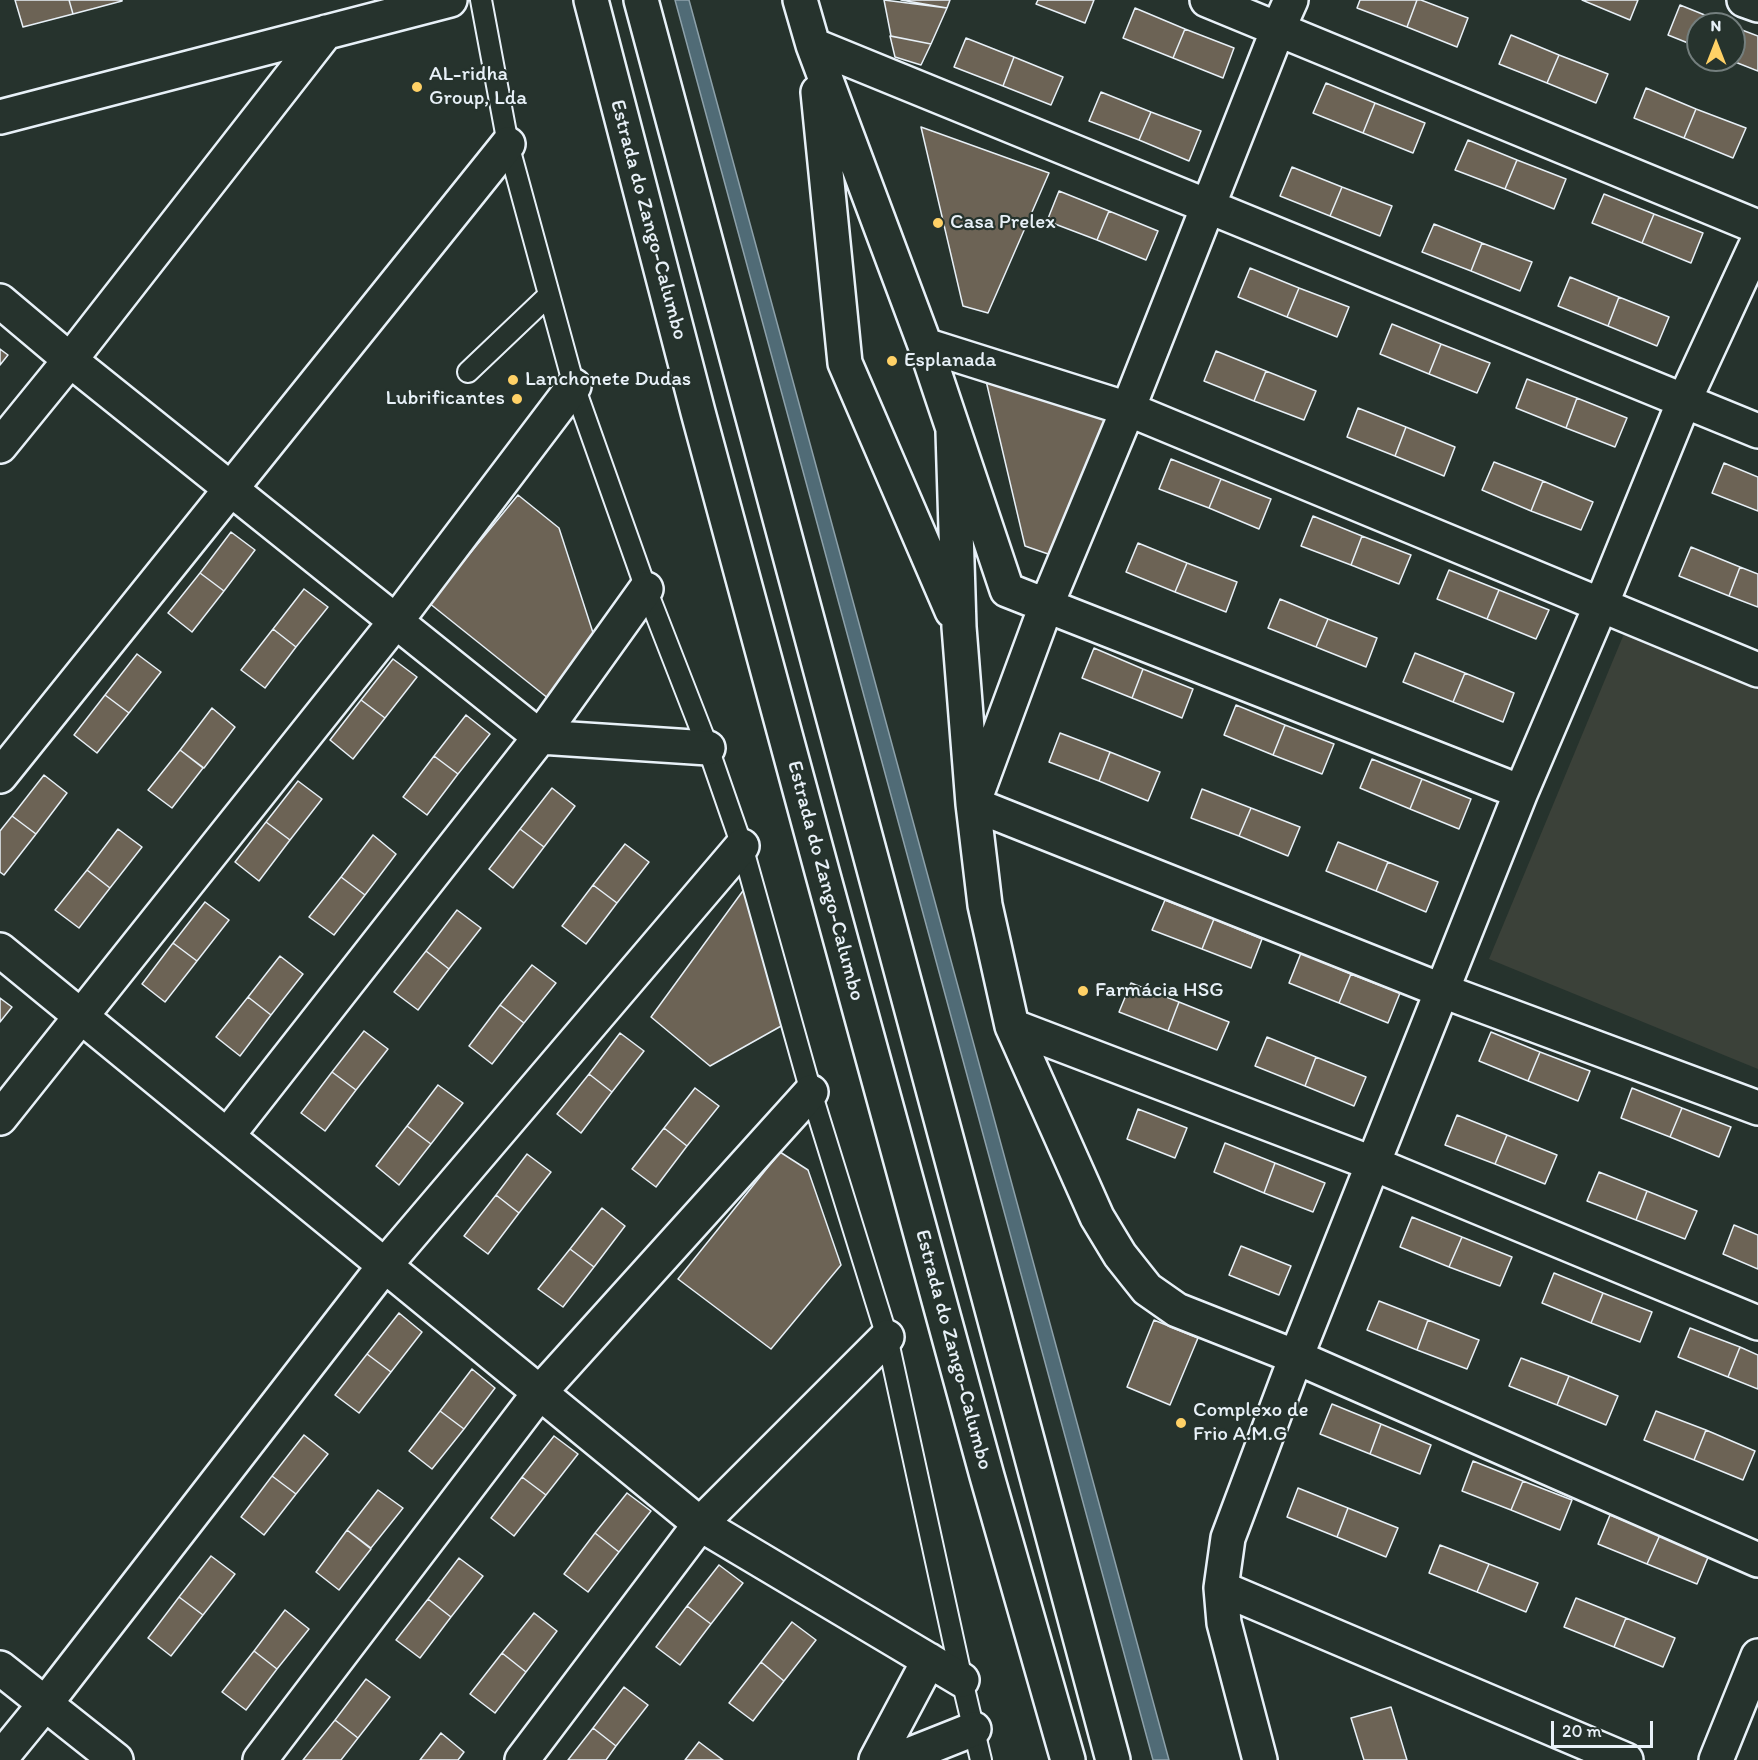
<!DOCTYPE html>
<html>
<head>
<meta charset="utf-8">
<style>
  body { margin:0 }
  #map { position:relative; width:1758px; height:1760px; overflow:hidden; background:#26332d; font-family:Itim,sans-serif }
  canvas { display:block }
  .north { position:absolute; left:1686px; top:12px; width:60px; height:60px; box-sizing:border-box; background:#26332d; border:2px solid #747f7e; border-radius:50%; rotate:0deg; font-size:16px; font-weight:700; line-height:24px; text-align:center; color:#e8f1f8 }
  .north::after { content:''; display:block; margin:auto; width:21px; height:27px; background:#ffd166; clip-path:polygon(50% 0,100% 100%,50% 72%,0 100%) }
  .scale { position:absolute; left:1551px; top:1721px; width:102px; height:27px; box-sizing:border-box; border:3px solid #e8f1f8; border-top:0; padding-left:8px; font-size:18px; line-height:21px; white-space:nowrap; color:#e8f1f8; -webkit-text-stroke:4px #26332d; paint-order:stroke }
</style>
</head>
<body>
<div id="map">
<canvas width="1758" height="1760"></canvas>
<div class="north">N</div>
<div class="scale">20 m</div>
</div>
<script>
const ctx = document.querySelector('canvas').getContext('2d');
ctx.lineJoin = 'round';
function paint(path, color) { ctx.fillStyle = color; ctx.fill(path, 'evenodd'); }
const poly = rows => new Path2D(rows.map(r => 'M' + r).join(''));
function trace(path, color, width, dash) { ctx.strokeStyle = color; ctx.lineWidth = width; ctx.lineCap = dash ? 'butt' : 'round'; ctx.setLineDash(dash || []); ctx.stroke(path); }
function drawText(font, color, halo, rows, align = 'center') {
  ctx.font = font + ' Itim,sans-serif'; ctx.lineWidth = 4.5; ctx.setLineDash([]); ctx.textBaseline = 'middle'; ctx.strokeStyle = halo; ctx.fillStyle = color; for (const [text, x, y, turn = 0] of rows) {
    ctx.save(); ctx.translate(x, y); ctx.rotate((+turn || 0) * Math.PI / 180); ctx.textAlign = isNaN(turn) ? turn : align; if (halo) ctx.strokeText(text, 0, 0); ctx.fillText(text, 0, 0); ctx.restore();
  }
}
paint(poly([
  [1626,629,1758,683,1758,1069,1489,959]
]), '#3b4139');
const water = poly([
  [675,0,689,0,1169,1760,1153,1760,675,0]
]);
paint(water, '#506b76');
trace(water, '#8da1aa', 1.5);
const building = poly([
  [15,0,69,0,73,14,23,27,15,0],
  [69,0,122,0,122,1,73,14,69,0],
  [884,0,947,8,931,44,891,36,884,0],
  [901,0,950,0,947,8,901,0],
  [1038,0,1094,0,1085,23,1036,4,1038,0],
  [1360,0,1417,0,1407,27,1357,8,1360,0],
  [1417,0,1421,0,1468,18,1457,47,1407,27,1417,0],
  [1582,0,1638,0,1630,20,1582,0],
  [1680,5,1727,24,1698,24,1698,47,1668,35,1680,5],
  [1135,8,1185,29,1173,58,1123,38,1135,8],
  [1734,27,1758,36,1758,71,1730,60,1734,60,1734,27],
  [1185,29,1234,48,1223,78,1173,58,1185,29],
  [1511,35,1559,55,1547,83,1499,64,1511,35],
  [890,36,931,44,921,65,895,57,890,36],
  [966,38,1014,57,1003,86,954,67,966,38],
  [1559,55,1608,74,1596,103,1547,83,1559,55],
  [1014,57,1063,77,1051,105,1003,86,1014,57],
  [1326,83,1375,103,1363,133,1313,113,1326,83],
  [1646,88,1696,109,1684,138,1634,118,1646,88],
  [1101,92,1151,112,1139,140,1089,121,1101,92],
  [1375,103,1425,123,1413,153,1363,133,1375,103],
  [1696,109,1746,128,1733,158,1684,138,1696,109],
  [1151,112,1201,131,1189,161,1139,140,1151,112],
  [921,127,1049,173,988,313,963,306,921,127],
  [1468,140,1517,160,1505,189,1455,170,1468,140],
  [1517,160,1566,179,1554,209,1505,189,1517,160],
  [1292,167,1342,187,1330,216,1280,196,1292,167],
  [1342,187,1392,206,1380,236,1330,216,1342,187],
  [1059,191,1109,211,1097,240,1047,221,1059,191],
  [1604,194,1654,214,1642,243,1592,223,1604,194],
  [1109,211,1158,231,1146,260,1097,240,1109,211],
  [1654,214,1703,233,1691,263,1642,243,1654,214],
  [1434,224,1482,243,1471,271,1422,252,1434,224],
  [1482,243,1532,262,1520,291,1471,271,1482,243],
  [1250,268,1299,288,1287,317,1238,297,1250,268],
  [1570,277,1619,297,1608,326,1558,306,1570,277],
  [1299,288,1349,307,1337,337,1287,317,1299,288],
  [1619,297,1669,317,1657,346,1608,326,1619,297],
  [1392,324,1441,344,1429,374,1380,354,1392,324],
  [1441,344,1490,363,1477,393,1429,374,1441,344],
  [0,349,8,355,0,365,0,349],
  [1216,351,1266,371,1254,401,1204,381,1216,351],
  [983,368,1111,416,1051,555,1025,546,983,368],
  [1266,371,1316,391,1304,420,1254,401,1266,371],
  [1527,379,1577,398,1566,428,1516,408,1527,379],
  [1577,398,1627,418,1615,447,1566,428,1577,398],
  [1358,408,1406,427,1395,456,1347,437,1358,408],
  [1406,427,1455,447,1444,476,1395,456,1406,427],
  [1171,459,1221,479,1209,508,1159,489,1171,459],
  [1494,462,1543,481,1531,511,1482,490,1494,462],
  [1724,463,1758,477,1758,511,1712,493,1724,463],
  [1221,479,1271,499,1259,529,1209,508,1221,479],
  [1543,481,1593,502,1581,530,1531,511,1543,481],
  [518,495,559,528,596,642,549,699,429,603,518,495],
  [1313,516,1362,536,1351,565,1301,546,1313,516],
  [231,532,255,550,224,591,200,573,231,532],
  [1362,536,1411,555,1399,584,1351,565,1362,536],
  [1138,543,1187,563,1175,592,1126,572,1138,543],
  [1691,547,1740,567,1729,596,1679,576,1691,547],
  [1187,563,1237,582,1226,612,1175,592,1187,563],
  [1740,567,1758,574,1758,607,1729,596,1740,567],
  [1449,570,1499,590,1487,619,1437,599,1449,570],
  [200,573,224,591,192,632,168,613,200,573],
  [304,589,328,607,296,647,273,629,304,589],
  [1499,590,1549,610,1536,639,1487,619,1499,590],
  [1280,599,1328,619,1316,647,1268,628,1280,599],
  [1328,619,1377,638,1366,667,1316,647,1328,619],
  [273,629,296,647,265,688,241,670,273,629],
  [1094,648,1143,669,1132,698,1082,678,1094,648],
  [1415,653,1465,673,1453,702,1403,682,1415,653],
  [137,654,161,672,129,713,105,695,137,654],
  [393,659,417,677,385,718,361,700,393,659],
  [1143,669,1193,689,1182,718,1132,698,1143,669],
  [1465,673,1514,693,1503,722,1453,702,1465,673],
  [105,695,129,713,97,753,74,735,105,695],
  [361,700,385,718,353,759,330,740,361,700],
  [1236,705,1285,725,1273,755,1224,735,1236,705],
  [212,708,235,727,204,768,180,750,212,708],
  [466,715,490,734,458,774,434,756,466,715],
  [1285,725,1334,744,1322,774,1273,755,1285,725],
  [1060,733,1110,752,1099,781,1049,762,1060,733],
  [180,750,203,768,172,808,148,790,180,750],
  [1110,752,1160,772,1148,801,1099,781,1110,752],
  [434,756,458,774,427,815,403,797,434,756],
  [1372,759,1422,779,1410,809,1360,788,1372,759],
  [44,775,67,793,36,834,12,816,44,775],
  [1422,779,1471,799,1459,829,1410,809,1422,779],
  [298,781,322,799,290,840,266,822,298,781],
  [552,788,575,806,544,847,520,829,552,788],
  [1202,789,1251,808,1239,836,1191,818,1202,789],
  [1251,808,1300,827,1288,856,1239,836,1251,808],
  [12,816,36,834,4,875,0,872,0,831,12,816],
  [266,822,290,840,259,881,235,862,266,822],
  [118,829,142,847,110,888,87,870,118,829],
  [520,829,544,847,513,888,489,869,520,829],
  [373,835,396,854,365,895,341,877,373,835],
  [1338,842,1388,862,1376,891,1326,871,1338,842],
  [625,844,649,862,617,903,593,885,625,844],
  [1388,862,1438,882,1426,912,1376,891,1388,862],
  [87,870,110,888,79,928,55,910,87,870],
  [341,877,365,895,334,935,309,917,341,877],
  [593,885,617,903,586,944,562,926,593,885],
  [745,888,783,1025,710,1066,651,1017,745,888],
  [1165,900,1214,919,1202,949,1152,930,1165,900],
  [205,902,229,920,197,961,173,943,205,902],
  [457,910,481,928,449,969,426,951,457,910],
  [1214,919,1262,939,1251,968,1202,949,1214,919],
  [173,943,197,961,165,1002,142,984,173,943],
  [426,951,449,969,418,1010,394,992,426,951],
  [1301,953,1351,974,1339,1003,1289,983,1301,953],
  [280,956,303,974,271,1015,248,997,280,956],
  [532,965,556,983,524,1023,500,1005,532,965],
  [1351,974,1400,993,1388,1023,1339,1003,1351,974],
  [1131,983,1179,1002,1168,1031,1119,1012,1131,983],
  [248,997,271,1015,240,1056,216,1037,248,997],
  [0,998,12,1007,0,1022,0,998],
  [1179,1002,1229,1022,1217,1050,1168,1031,1179,1002],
  [500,1005,524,1023,492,1064,469,1046,500,1005],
  [364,1031,388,1049,356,1090,332,1072,364,1031],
  [1491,1032,1540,1052,1528,1081,1479,1061,1491,1032],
  [620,1033,644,1051,612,1092,589,1074,620,1033],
  [1267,1037,1316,1057,1305,1086,1255,1066,1267,1037],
  [1540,1052,1590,1071,1578,1101,1528,1081,1540,1052],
  [1316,1057,1366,1077,1354,1106,1305,1086,1316,1057],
  [332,1072,356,1090,325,1131,301,1113,332,1072],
  [589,1074,612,1092,581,1133,557,1114,589,1074],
  [438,1085,463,1103,431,1144,407,1126,438,1085],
  [695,1088,719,1106,687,1146,664,1128,695,1088],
  [1632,1088,1682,1108,1670,1137,1621,1118,1632,1088],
  [1682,1108,1731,1127,1719,1157,1670,1137,1682,1108],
  [1138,1109,1187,1128,1175,1158,1127,1139,1138,1109],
  [1457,1115,1507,1135,1495,1164,1445,1145,1457,1115],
  [407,1126,431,1144,399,1185,376,1166,407,1126],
  [664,1128,687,1146,656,1187,632,1169,664,1128],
  [1507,1135,1557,1155,1545,1184,1495,1164,1507,1135],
  [1225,1143,1275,1163,1264,1193,1214,1172,1225,1143],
  [780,1152,808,1170,841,1265,771,1349,678,1279,780,1152],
  [527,1154,551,1172,519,1213,496,1195,527,1154],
  [1275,1163,1325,1183,1313,1212,1264,1193,1275,1163],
  [1599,1172,1647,1191,1636,1220,1587,1201,1599,1172],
  [1647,1191,1697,1211,1685,1239,1636,1220,1647,1191],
  [496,1195,519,1213,488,1254,464,1236,496,1195],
  [602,1208,625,1226,594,1267,570,1249,602,1208],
  [1412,1217,1462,1237,1449,1267,1400,1247,1412,1217],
  [1734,1225,1758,1235,1758,1269,1723,1254,1734,1225],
  [1462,1237,1512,1257,1500,1286,1449,1267,1462,1237],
  [1241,1246,1291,1266,1279,1295,1229,1275,1241,1246],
  [570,1249,594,1267,563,1307,538,1289,570,1249],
  [1554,1273,1603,1293,1591,1323,1542,1303,1554,1273],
  [1603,1293,1652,1312,1640,1342,1591,1323,1603,1293],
  [1379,1301,1428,1320,1417,1350,1367,1330,1379,1301],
  [399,1313,422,1332,391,1372,367,1354,399,1313],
  [1154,1320,1198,1338,1170,1405,1127,1387,1154,1320],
  [1428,1320,1479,1340,1467,1369,1417,1350,1428,1320],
  [1690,1328,1740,1347,1728,1377,1678,1357,1690,1328],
  [1740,1347,1758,1355,1758,1389,1728,1377,1740,1347],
  [367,1354,391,1372,359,1413,335,1395,367,1354],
  [1521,1358,1569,1376,1557,1405,1509,1386,1521,1358],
  [472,1369,495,1388,464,1429,440,1411,472,1369],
  [1569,1376,1618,1396,1606,1425,1557,1405,1569,1376],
  [1332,1404,1381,1424,1370,1454,1320,1434,1332,1404],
  [440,1411,464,1429,432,1469,409,1451,440,1411],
  [1656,1411,1706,1430,1694,1460,1644,1440,1656,1411],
  [1381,1424,1431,1445,1420,1474,1370,1454,1381,1424],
  [1706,1430,1755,1451,1743,1480,1694,1460,1706,1430],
  [304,1435,328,1454,296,1494,272,1476,304,1435],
  [554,1436,578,1454,546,1495,522,1477,554,1436],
  [1473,1461,1523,1481,1511,1510,1462,1491,1473,1461],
  [272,1476,296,1494,264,1535,241,1517,272,1476],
  [522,1477,546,1495,514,1536,491,1518,522,1477],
  [1523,1481,1572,1500,1560,1530,1511,1510,1523,1481],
  [1298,1488,1348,1508,1337,1537,1287,1517,1298,1488],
  [378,1490,403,1508,371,1548,347,1530,378,1490],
  [627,1493,651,1511,619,1552,595,1533,627,1493],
  [1348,1508,1398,1528,1386,1557,1337,1537,1348,1508],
  [1610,1515,1660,1535,1647,1564,1598,1544,1610,1515],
  [347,1530,371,1549,339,1590,316,1572,347,1530],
  [595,1533,619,1552,588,1592,564,1574,595,1533],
  [1660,1535,1709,1555,1697,1584,1647,1564,1660,1535],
  [1440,1545,1489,1564,1477,1592,1429,1573,1440,1545],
  [211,1556,235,1574,203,1615,179,1597,211,1556],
  [459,1558,483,1576,451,1617,428,1599,459,1558],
  [1489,1564,1538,1583,1526,1612,1477,1592,1489,1564],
  [719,1565,743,1583,711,1624,687,1606,719,1565],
  [179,1597,203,1615,171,1656,148,1638,179,1597],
  [1576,1598,1626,1618,1614,1647,1564,1627,1576,1598],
  [428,1599,451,1617,420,1658,396,1640,428,1599],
  [687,1606,711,1624,680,1665,656,1647,687,1606],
  [285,1610,309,1629,277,1669,254,1651,285,1610],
  [534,1613,557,1631,526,1672,502,1653,534,1613],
  [1626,1618,1675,1638,1663,1667,1614,1647,1626,1618],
  [792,1622,816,1640,784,1681,761,1662,792,1622],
  [254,1651,277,1669,246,1710,222,1692,254,1651],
  [502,1653,526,1672,495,1713,470,1694,502,1653],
  [761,1662,784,1681,753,1721,729,1703,761,1662],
  [366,1679,390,1697,358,1738,335,1720,366,1679],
  [624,1687,648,1705,616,1746,593,1728,624,1687],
  [1391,1707,1407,1760,1364,1760,1351,1718,1391,1707],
  [335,1720,358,1738,341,1760,303,1760,335,1720],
  [593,1728,616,1746,606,1760,568,1760,593,1728],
  [441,1733,464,1752,458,1760,420,1760,441,1733],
  [699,1742,723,1760,685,1760,699,1742]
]);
paint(building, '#6c6355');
trace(building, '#e8f1f8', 1.5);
const service = poly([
  [481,0,508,144,574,386,646,589,708,748,742,846,811,1092,887,1337,962,1680,981,1760],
  [468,372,549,295]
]);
const minor = poly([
  [800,0,813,45,925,345,1007,590,1521,792],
  [1207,0,1758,227],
  [1291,0,1278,29,1128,409,1046,606,973,804,985,905,1012,1026,1374,1164,1758,1323],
  [1744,0,1758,5],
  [813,45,1758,431],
  [818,92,845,363,952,611],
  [0,117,450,0],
  [0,301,70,360,540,737,708,748],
  [925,345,1128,409,1758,670],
  [953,432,959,627,973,804,1443,991,1758,1108],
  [0,446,70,360,326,32],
  [0,776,508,144],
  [0,950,700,1524,962,1680],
  [1012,1026,1097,1217,1120,1255,1147,1289,1177,1310,1296,1357,1758,1560],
  [0,1118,396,621,574,386],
  [227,1136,540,737,646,589],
  [1221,1588,1626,1760],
  [0,1668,116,1760],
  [0,1759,45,1704,385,1265,742,846],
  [260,1760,540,1392,811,1092],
  [522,1760,700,1524,887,1337],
  [876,1760,929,1660],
  [896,1760,974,1729],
  [1260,1760,1224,1623,1221,1588,1228,1538,1296,1357,1521,792,1601,605,1684,401,1758,241],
  [1716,1760,1758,1656]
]);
const secondary = poly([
  [591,0,698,412,823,875,987,1476,1068,1760],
  [641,0,1113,1760]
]);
trace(service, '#e8f1f8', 24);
trace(minor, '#e8f1f8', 38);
trace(secondary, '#e8f1f8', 38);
trace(service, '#26332d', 20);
trace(minor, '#26332d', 33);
trace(secondary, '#26332d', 33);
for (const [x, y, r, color] of [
  [417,87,6,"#ffd166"],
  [938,223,6,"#ffd166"],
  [892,361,6,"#ffd166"],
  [513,380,6,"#ffd166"],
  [517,399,6,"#ffd166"],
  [1083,991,6,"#ffd166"],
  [1181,1423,6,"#ffd166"]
]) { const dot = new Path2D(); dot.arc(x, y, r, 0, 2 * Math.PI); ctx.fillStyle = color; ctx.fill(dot); trace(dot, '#26332d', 2); }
drawText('21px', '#e8f1f8', '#26332d', [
  ["AL-ridha",429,75],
  ["Group, Lda",429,99],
  ["Casa Prelex",950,223],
  ["Esplanada",904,361],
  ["Lanchonete Dudas",525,380],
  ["Lubrificantes",505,399,"right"],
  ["Farmácia HSG",1095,991],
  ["Complexo de",1193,1411],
  ["Frio A.M.G",1193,1435]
], 'left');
drawText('21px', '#e8f1f8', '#26332d', [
  ["Estrada do Zango-Calumbo",648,220,75],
  ["Estrada do Zango-Calumbo",825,881,75],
  ["Estrada do Zango-Calumbo",953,1350,75]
]);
</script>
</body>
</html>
